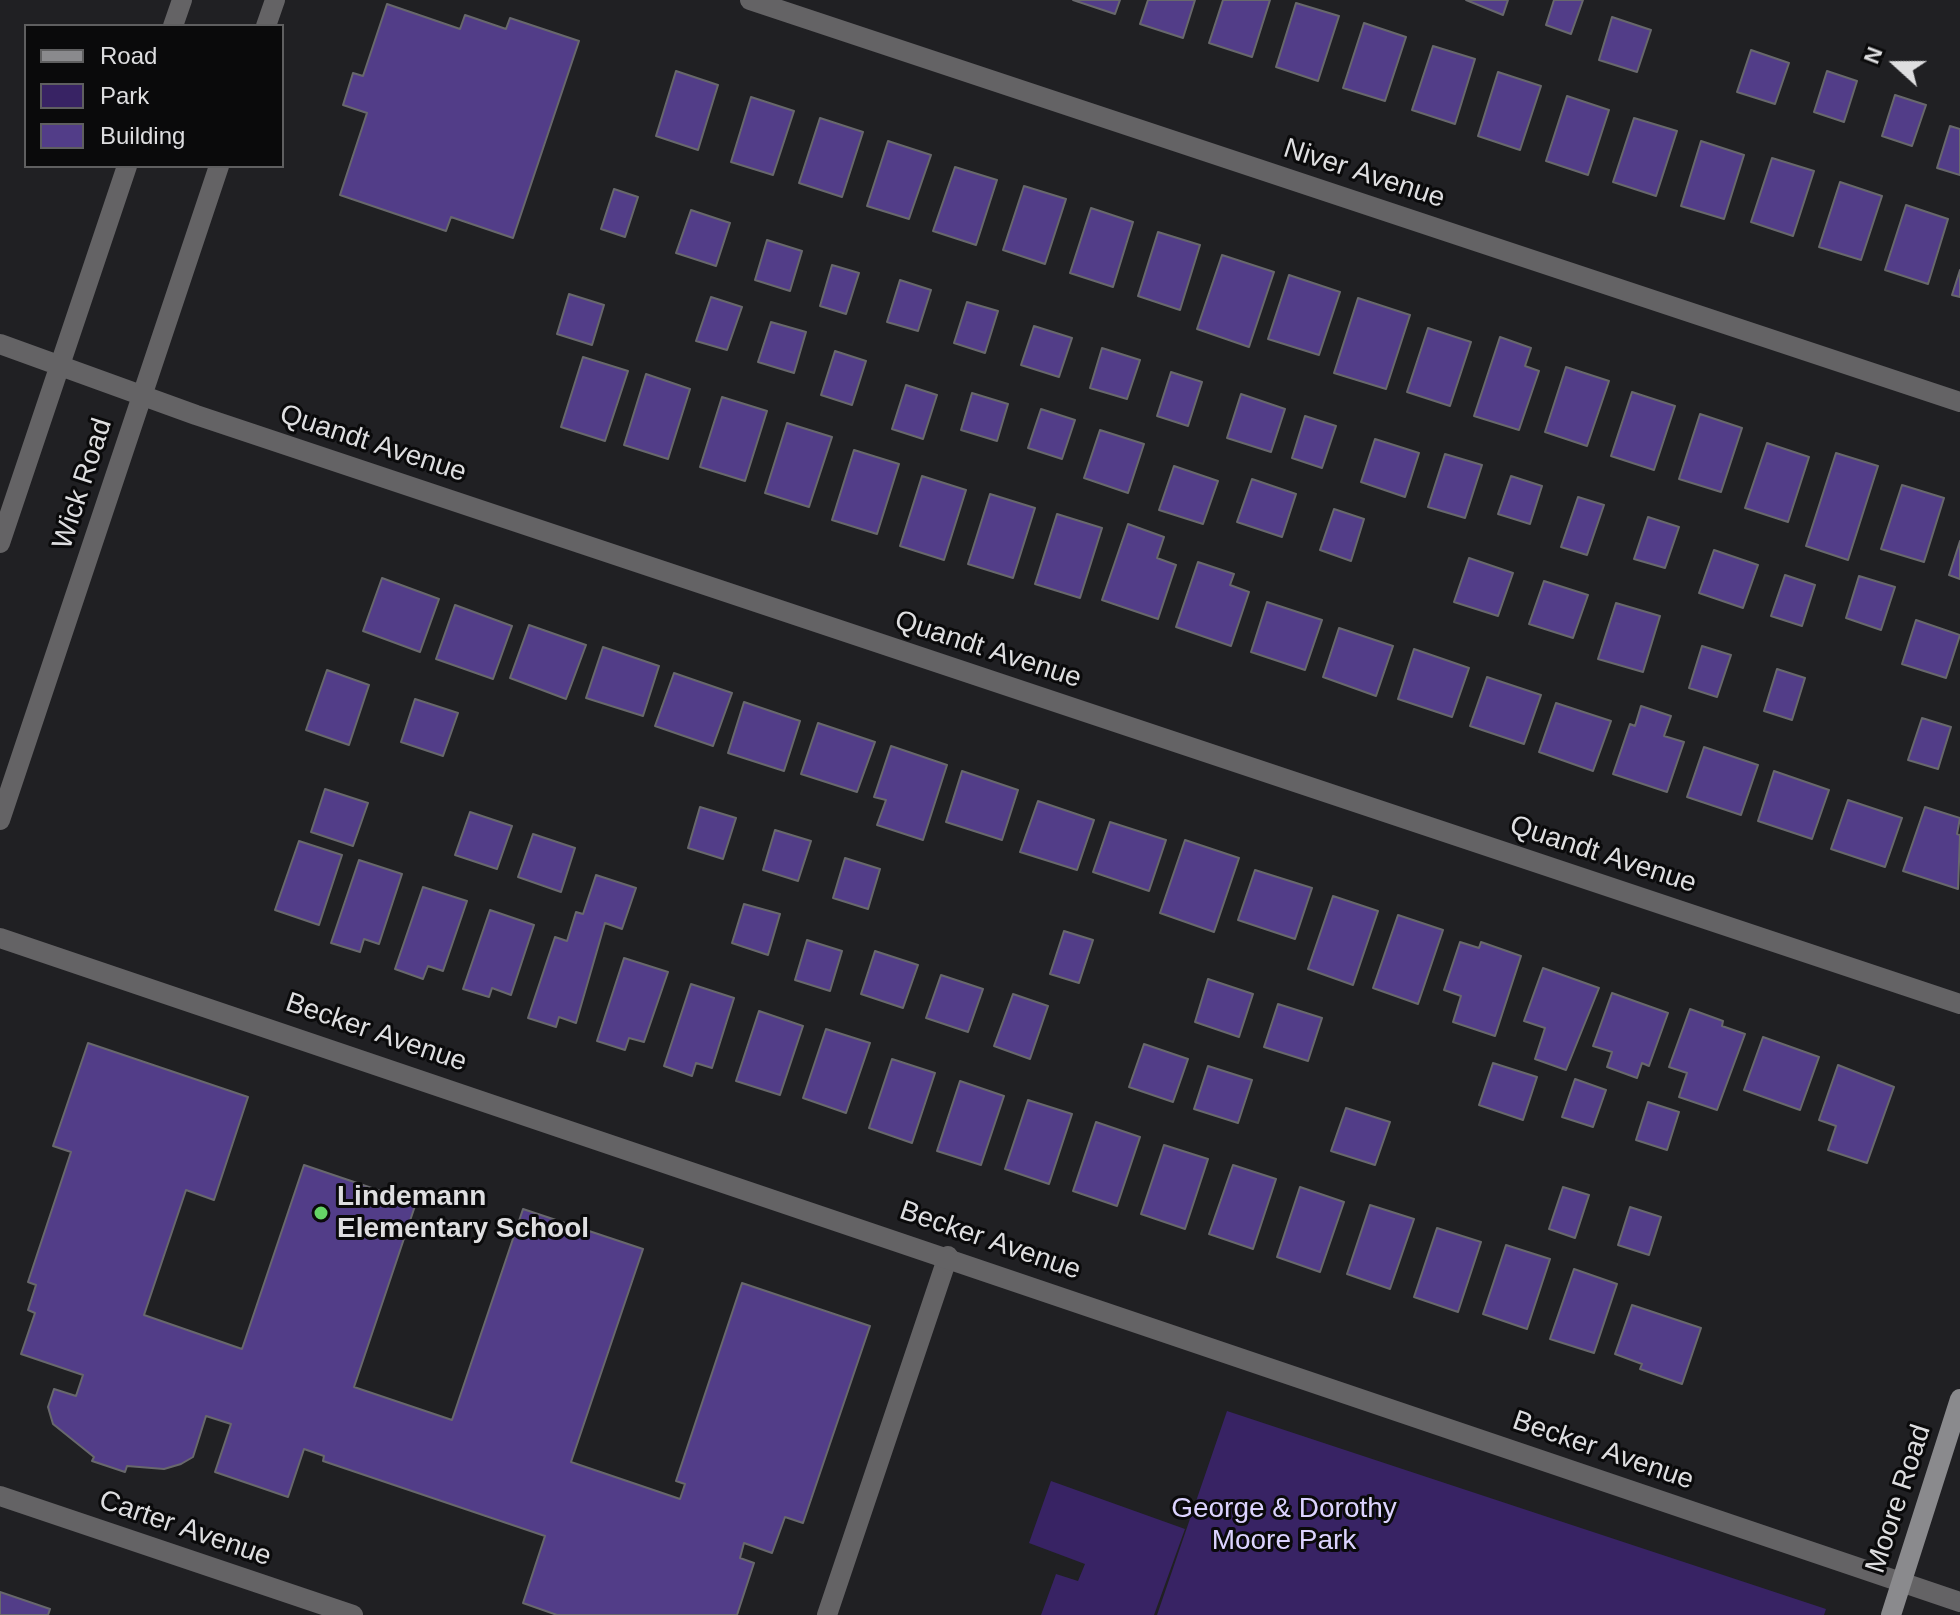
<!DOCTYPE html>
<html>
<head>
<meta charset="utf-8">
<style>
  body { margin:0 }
  #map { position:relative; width:1960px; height:1615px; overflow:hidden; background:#202023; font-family:Helvetica,sans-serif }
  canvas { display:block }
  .legend { position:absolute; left:24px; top:24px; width:260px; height:144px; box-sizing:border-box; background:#0a0a0b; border:2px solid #5f5f60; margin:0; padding:10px 14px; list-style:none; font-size:24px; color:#dedee0 }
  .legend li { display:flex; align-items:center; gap:16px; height:40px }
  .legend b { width:40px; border:2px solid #5f5f60 }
  .north { position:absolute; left:1856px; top:24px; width:80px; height:80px; -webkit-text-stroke:6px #0a0a0b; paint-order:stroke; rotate:291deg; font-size:22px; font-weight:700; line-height:32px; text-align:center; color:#dedee0 }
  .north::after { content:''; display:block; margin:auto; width:28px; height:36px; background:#dedee0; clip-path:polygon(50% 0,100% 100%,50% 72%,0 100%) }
</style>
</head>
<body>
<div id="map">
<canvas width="1960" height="1615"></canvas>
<ul class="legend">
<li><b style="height:10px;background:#8a8a8d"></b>Road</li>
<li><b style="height:22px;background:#382364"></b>Park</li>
<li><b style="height:22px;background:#523d88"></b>Building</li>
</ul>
<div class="north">N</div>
</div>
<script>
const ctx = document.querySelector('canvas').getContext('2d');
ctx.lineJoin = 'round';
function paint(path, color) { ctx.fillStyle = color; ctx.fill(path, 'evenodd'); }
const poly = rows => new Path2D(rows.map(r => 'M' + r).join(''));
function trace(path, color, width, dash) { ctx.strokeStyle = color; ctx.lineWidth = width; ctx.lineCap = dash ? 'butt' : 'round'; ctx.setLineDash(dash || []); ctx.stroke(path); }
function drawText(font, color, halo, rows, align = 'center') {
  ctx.font = font + ' Helvetica,sans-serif'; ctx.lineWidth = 6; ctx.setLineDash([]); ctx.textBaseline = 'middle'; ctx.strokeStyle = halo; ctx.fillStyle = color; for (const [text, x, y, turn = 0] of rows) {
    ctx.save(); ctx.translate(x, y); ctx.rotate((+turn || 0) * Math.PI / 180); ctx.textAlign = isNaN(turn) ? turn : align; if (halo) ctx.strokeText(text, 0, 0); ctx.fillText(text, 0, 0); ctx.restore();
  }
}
paint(poly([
  [1227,1411,1826,1609,1824,1615,1157,1615],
  [1051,1481,1185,1529,1154,1615,1041,1615,1056,1574,1078,1581,1085,1564,1029,1543]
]), '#382364');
const building = poly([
  [1073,0,1120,0,1115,14,1073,0],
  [1148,0,1195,0,1183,38,1140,24,1148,0],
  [1223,0,1270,0,1252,57,1209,43,1223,0],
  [1466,0,1508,0,1503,15,1466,0],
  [1554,0,1583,0,1571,34,1546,25,1554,0],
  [1296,3,1339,16,1318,81,1276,67,1296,3],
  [387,4,460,29,465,15,506,29,510,18,579,41,513,238,451,217,446,231,340,195,367,113,343,105,353,73,363,76,387,4],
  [1612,17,1651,30,1637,72,1599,60,1612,17],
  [1364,23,1406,37,1385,101,1343,88,1364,23],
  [1433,46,1475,59,1455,124,1412,110,1433,46],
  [1751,50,1789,63,1775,104,1737,92,1751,50],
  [676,71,718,85,698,150,656,136,676,71],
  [1827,71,1857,81,1844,122,1814,112,1827,71],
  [1498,72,1541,86,1520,150,1478,136,1498,72],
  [1895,95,1926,105,1912,146,1882,136,1895,95],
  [1567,96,1609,110,1588,175,1546,161,1567,96],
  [751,97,794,111,773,175,731,162,751,97],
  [820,118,863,132,842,197,799,183,820,118],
  [1634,118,1677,131,1656,196,1613,182,1634,118],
  [1950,126,1960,129,1960,175,1937,168,1950,126],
  [888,141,931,155,909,219,867,206,888,141],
  [1701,141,1744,155,1724,219,1681,206,1701,141],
  [1772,158,1814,171,1793,236,1751,222,1772,158],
  [955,167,997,180,976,245,933,231,955,167],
  [1840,182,1882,196,1861,260,1819,247,1840,182],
  [1024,186,1066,199,1045,264,1003,250,1024,186],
  [614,189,638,197,625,237,601,229,614,189],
  [1906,205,1948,219,1928,284,1885,270,1906,205],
  [1091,208,1133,222,1113,287,1070,273,1091,208],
  [691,210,730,223,716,266,676,253,691,210],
  [1158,232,1200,245,1180,310,1138,296,1158,232],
  [767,240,802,251,790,291,755,280,767,240],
  [1222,255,1274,272,1249,347,1197,329,1222,255],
  [832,265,859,273,846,314,820,306,832,265],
  [1960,270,1960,297,1952,295,1960,270],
  [1289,275,1340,292,1319,355,1268,339,1289,275],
  [900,280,931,290,918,331,887,322,900,280],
  [569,294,604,305,592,345,557,334,569,294],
  [711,297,742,307,727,350,696,341,711,297],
  [1358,298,1410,315,1386,389,1334,373,1358,298],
  [967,302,998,311,985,353,954,343,967,302],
  [771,322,806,332,794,373,758,362,771,322],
  [1034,326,1072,338,1059,377,1021,365,1034,326],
  [1428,328,1471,342,1450,406,1407,392,1428,328],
  [1500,337,1531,348,1525,366,1539,371,1519,430,1474,416,1500,337],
  [1102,348,1140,360,1127,399,1090,388,1102,348],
  [835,351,866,361,852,405,821,395,835,351],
  [583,357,628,371,605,441,561,427,583,357],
  [1566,367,1609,381,1587,446,1545,432,1566,367],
  [1171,372,1202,382,1188,426,1157,416,1171,372],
  [646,374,690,389,668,459,624,445,646,374],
  [906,385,937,395,923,439,892,429,906,385],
  [1632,392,1675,406,1654,470,1611,456,1632,392],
  [972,393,1008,404,997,441,961,430,972,393],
  [1241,394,1285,409,1271,452,1227,438,1241,394],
  [722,397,767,411,745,481,700,467,722,397],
  [1041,409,1075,420,1062,459,1028,448,1041,409],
  [1700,414,1742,428,1721,492,1679,479,1700,414],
  [1305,416,1336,426,1322,468,1292,458,1305,416],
  [787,423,832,437,809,507,765,493,787,423],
  [1100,430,1144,444,1128,493,1084,478,1100,430],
  [1375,439,1419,453,1405,497,1361,482,1375,439],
  [1767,443,1809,457,1788,522,1745,508,1767,443],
  [854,450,899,464,877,534,832,520,854,450],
  [1836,453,1878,466,1848,560,1806,546,1836,453],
  [1445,454,1482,465,1465,518,1428,507,1445,454],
  [1174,466,1218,481,1203,524,1159,510,1174,466],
  [922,476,966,490,944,560,900,546,922,476],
  [1511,476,1542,486,1530,524,1498,514,1511,476],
  [1252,479,1296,494,1282,537,1237,522,1252,479],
  [1902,485,1944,498,1924,562,1881,549,1902,485],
  [990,494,1035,508,1013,578,968,564,990,494],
  [1578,497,1604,505,1587,555,1561,547,1578,497],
  [1334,509,1364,519,1351,561,1320,550,1334,509],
  [1057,514,1102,528,1080,598,1035,584,1057,514],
  [1648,517,1679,527,1665,568,1634,559,1648,517],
  [1128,524,1164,537,1157,558,1176,565,1158,619,1102,600,1128,524],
  [1960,541,1960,579,1949,575,1960,541],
  [1714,550,1758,565,1743,608,1699,593,1714,550],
  [1469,558,1513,573,1498,616,1454,602,1469,558],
  [1198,562,1234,574,1230,585,1249,592,1231,646,1176,627,1198,562],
  [1785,575,1815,585,1802,626,1771,616,1785,575],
  [1859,576,1895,587,1881,630,1846,618,1859,576],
  [382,578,439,599,420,652,363,631,382,578],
  [1544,581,1588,595,1573,638,1529,624,1544,581],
  [1267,602,1322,620,1305,670,1251,652,1267,602],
  [1616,603,1660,616,1643,672,1598,659,1616,603],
  [455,605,512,626,493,679,436,659,455,605],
  [1916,620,1960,635,1946,678,1902,664,1916,620],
  [529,625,586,645,566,699,510,678,529,625],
  [1339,628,1393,646,1376,696,1323,677,1339,628],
  [1702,646,1731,655,1717,697,1689,688,1702,646],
  [603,647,659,666,643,716,586,698,603,647],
  [1414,649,1469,668,1452,717,1398,699,1414,649],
  [1777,669,1805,678,1792,720,1764,711,1777,669],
  [327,670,369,685,349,745,306,730,327,670],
  [674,673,732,693,713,746,655,726,674,673],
  [1487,677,1541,695,1524,744,1470,726,1487,677],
  [415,699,458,713,443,756,401,742,415,699],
  [744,702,800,721,784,771,728,753,744,702],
  [1556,703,1611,721,1593,771,1539,752,1556,703],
  [1641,706,1671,716,1664,736,1684,742,1667,792,1613,774,1630,724,1635,726,1641,706],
  [1922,718,1951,727,1938,769,1908,760,1922,718],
  [818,723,875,742,857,792,801,774,818,723],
  [891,746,947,765,923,840,877,825,886,800,874,797,891,746],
  [1704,747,1758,765,1741,815,1687,797,1704,747],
  [962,771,1018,790,1002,840,946,822,962,771],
  [1774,771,1829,790,1812,839,1758,821,1774,771],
  [325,789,368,803,353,846,311,832,325,789],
  [1848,800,1902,818,1885,867,1831,849,1848,800],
  [1038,801,1094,820,1077,870,1020,852,1038,801],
  [700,807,736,818,723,859,688,848,700,807],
  [1925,807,1960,818,1957,834,1960,835,1958,889,1903,871,1925,807],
  [470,812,512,826,497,869,455,855,470,812],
  [1110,822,1166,840,1149,891,1093,872,1110,822],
  [775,830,811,841,798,881,763,870,775,830],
  [533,834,575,848,561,892,518,877,533,834],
  [1185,840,1239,858,1214,932,1160,913,1185,840],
  [299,841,342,855,319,925,275,910,299,841],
  [845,858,880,869,868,909,833,898,845,858],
  [359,860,402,874,379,944,364,939,360,952,331,943,359,860],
  [1255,870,1312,888,1295,939,1238,920,1255,870],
  [596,875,636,888,622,929,605,923,576,1023,559,1017,556,1027,528,1018,555,937,567,941,576,912,583,914,596,875],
  [423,887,467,901,443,971,428,966,423,979,395,969,423,887],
  [1333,896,1378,911,1353,985,1308,969,1333,896],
  [744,904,780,914,768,955,732,943,744,904],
  [490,910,534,925,511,995,492,988,489,997,463,989,490,910],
  [1398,915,1443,930,1418,1004,1373,988,1398,915],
  [1064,931,1093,940,1079,983,1050,974,1064,931],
  [807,940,842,951,830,991,795,980,807,940],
  [1460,942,1479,948,1481,942,1521,956,1495,1036,1453,1022,1461,996,1444,990,1460,942],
  [875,951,918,965,903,1008,861,994,875,951],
  [624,958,668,972,644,1042,629,1038,625,1050,597,1041,624,958],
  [1543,968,1599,988,1566,1070,1535,1059,1545,1028,1524,1021,1543,968],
  [941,975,983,989,968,1032,926,1018,941,975],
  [1208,979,1253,994,1239,1037,1195,1022,1208,979],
  [691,984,734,998,712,1068,696,1063,692,1076,664,1066,691,984],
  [1612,993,1668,1013,1649,1066,1642,1063,1637,1078,1607,1067,1612,1052,1593,1046,1612,993],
  [1013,994,1048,1006,1030,1059,994,1046,1013,994],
  [1278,1004,1322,1018,1308,1061,1264,1047,1278,1004],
  [1690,1009,1723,1021,1722,1026,1745,1034,1717,1110,1679,1097,1687,1073,1669,1067,1690,1009],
  [759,1011,803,1026,780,1095,736,1081,759,1011],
  [826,1029,870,1043,846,1113,803,1098,826,1029],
  [1763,1037,1819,1057,1800,1110,1744,1090,1763,1037],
  [88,1043,248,1097,214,1200,186,1190,144,1315,242,1349,304,1165,416,1203,354,1387,452,1420,523,1209,643,1249,571,1462,680,1499,685,1484,676,1481,742,1283,870,1326,803,1523,785,1517,772,1553,744,1543,740,1558,754,1563,737,1615,557,1615,523,1603,545,1536,323,1461,324,1456,304,1449,288,1497,215,1472,231,1424,206,1416,193,1457,181,1464,164,1469,127,1466,125,1472,92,1461,94,1457,53,1424,48,1407,54,1389,76,1396,83,1375,21,1354,35,1313,28,1310,36,1285,28,1282,71,1152,53,1146,88,1043],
  [1144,1044,1188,1059,1173,1102,1129,1087,1144,1044],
  [892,1059,935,1073,912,1143,869,1128,892,1059],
  [1493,1063,1537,1077,1523,1120,1479,1105,1493,1063],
  [1838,1065,1894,1087,1867,1163,1828,1150,1836,1126,1819,1120,1838,1065],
  [1208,1066,1252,1080,1238,1123,1194,1109,1208,1066],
  [1575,1079,1606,1090,1593,1127,1562,1117,1575,1079],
  [960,1081,1004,1096,981,1165,937,1151,960,1081],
  [1028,1100,1072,1114,1049,1184,1005,1169,1028,1100],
  [1648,1102,1679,1112,1667,1150,1636,1140,1648,1102],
  [1346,1108,1390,1122,1375,1165,1331,1151,1346,1108],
  [1096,1122,1140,1137,1117,1206,1073,1191,1096,1122],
  [1164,1145,1208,1159,1185,1229,1141,1214,1164,1145],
  [1233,1165,1276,1179,1253,1249,1209,1234,1233,1165],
  [1300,1187,1344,1202,1320,1272,1277,1257,1300,1187],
  [1563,1187,1589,1195,1575,1238,1549,1229,1563,1187],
  [1370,1205,1414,1219,1390,1289,1347,1274,1370,1205],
  [1630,1207,1661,1217,1649,1255,1618,1245,1630,1207],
  [1437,1228,1481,1242,1458,1312,1414,1297,1437,1228],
  [1506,1245,1550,1259,1527,1329,1483,1314,1506,1245],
  [1574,1269,1617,1284,1594,1353,1550,1339,1574,1269],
  [1632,1305,1701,1328,1682,1384,1640,1369,1642,1364,1615,1354,1632,1305],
  [0,1592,50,1609,48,1615,0,1615,0,1592]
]);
paint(building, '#523d88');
trace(building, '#68686c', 2);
trace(poly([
  [827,1615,948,1256]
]), '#646365', 20);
trace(poly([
  [750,0,1960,402],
  [173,26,182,0],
  [266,26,275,0],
  [0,344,196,415,1960,1004],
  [0,543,127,166],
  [0,820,219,166],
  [0,938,1960,1602],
  [0,1496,353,1615]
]), '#646365', 20);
trace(poly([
  [1891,1615,1960,1399]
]), '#8a8a8d', 20);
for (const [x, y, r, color] of [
  [321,1213,8,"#65d467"]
]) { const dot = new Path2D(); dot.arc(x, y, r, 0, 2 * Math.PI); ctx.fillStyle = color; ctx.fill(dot); trace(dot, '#0a0a0b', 3); }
drawText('28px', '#dedee0', '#0a0a0b', [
  ["Niver Avenue",1364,174,18],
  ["Quandt Avenue",373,444,18],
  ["Wick Road",83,484,-72],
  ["Quandt Avenue",988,650,18],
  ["Quandt Avenue",1603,855,18],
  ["Becker Avenue",376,1033,19],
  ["Becker Avenue",990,1241,19],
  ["Becker Avenue",1603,1451,19],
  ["Moore Road",1899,1499,-72],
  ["Carter Avenue",185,1529,19]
]);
drawText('bold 28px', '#dedee0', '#0a0a0b', [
  ["Lindemann",337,1197],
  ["Elementary School",337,1229]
], 'left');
drawText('28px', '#dcd3ff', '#0a0a0b', [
  ["George & Dorothy",1284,1509],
  ["Moore Park",1284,1541]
]);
</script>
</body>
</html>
